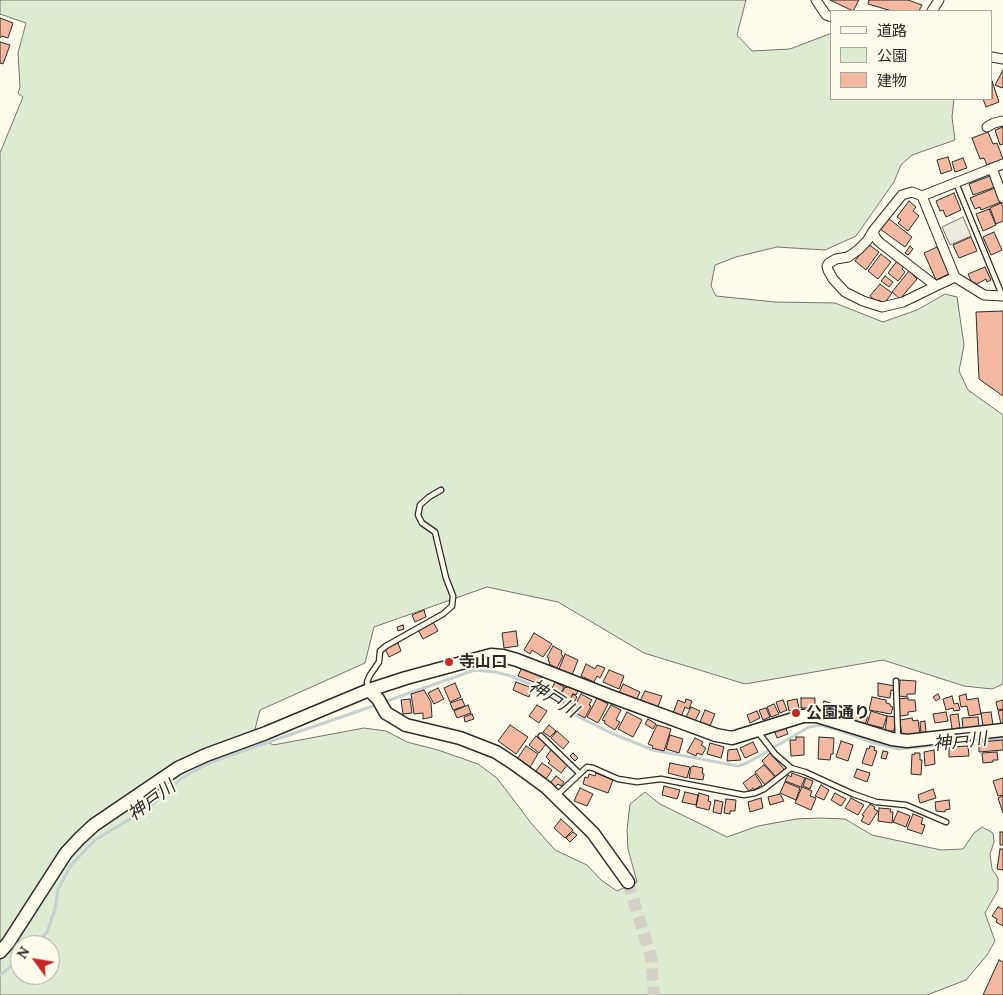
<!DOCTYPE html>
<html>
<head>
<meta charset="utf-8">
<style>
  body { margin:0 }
  #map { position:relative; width:1003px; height:995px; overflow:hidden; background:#fdfbea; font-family:Lora,"Noto Sans JP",serif }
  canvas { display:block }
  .legend { position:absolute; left:830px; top:10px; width:162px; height:90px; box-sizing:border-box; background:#fdfbea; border:1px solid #a9a89e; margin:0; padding:6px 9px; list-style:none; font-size:15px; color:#2b2b2b }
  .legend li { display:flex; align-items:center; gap:10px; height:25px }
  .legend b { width:25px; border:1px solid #a9a89e }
  .north { position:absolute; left:10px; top:935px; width:50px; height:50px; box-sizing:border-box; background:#fdfbea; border:1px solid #a9a89e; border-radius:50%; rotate:302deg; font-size:14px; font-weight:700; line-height:20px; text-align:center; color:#2b2b2b }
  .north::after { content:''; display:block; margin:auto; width:18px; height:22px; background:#c62828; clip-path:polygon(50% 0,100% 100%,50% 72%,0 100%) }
</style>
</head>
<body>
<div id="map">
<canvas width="1003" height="995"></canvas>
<ul class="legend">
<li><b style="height:6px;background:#fdfbea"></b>道路</li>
<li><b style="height:14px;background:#deebd1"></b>公園</li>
<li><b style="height:14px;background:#f2b8a0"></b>建物</li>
</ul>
<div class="north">N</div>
</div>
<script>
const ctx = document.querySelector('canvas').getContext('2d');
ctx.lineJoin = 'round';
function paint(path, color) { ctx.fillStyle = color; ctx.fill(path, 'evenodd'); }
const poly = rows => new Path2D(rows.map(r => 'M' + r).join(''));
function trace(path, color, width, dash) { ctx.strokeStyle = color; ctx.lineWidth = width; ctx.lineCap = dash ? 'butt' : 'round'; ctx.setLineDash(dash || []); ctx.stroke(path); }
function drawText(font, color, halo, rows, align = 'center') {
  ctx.font = font + ' Lora,"Noto Sans JP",serif'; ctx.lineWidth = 4; ctx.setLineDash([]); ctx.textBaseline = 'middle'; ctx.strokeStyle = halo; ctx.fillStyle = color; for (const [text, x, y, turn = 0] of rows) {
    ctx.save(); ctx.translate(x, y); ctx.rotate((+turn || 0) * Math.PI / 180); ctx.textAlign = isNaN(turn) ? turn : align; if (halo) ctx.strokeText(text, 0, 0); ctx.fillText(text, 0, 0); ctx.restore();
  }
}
const green = poly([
  [0,0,746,0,737,35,752,51,790,49,832,33,832,99,954,99,952,117,955,140,912,155,901,165,894,182,856,236,825,250,777,247,736,257,715,265,711,286,716,296,775,302,835,303,883,322,917,310,945,294,957,297,964,345,959,371,968,390,1003,415,1003,684,992,689,964,686,883,660,745,684,644,653,558,602,487,587,374,627,365,663,260,710,254,733,273,745,364,728,386,731,407,742,438,750,478,764,497,778,531,823,555,850,587,865,601,880,617,891,637,882,628,849,627,830,630,804,645,792,660,804,727,837,758,826,796,819,819,818,845,819,872,835,941,850,963,849,974,833,982,827,993,833,994,842,990,854,992,869,998,878,998,890,985,913,995,941,987,955,966,980,927,995,0,995,0,153,23,97,18,93,20,87,18,53,26,23,0,14,0,0],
  [20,945,50,945,50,975,20,975,20,945]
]);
paint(green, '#deebd1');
trace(green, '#74746e', 1);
const parking = poly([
  [963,217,971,236,950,245,942,227,963,217]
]);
paint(parking, '#eceadb');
trace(parking, '#74746e', 1);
trace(poly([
  [384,702,475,670,495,672,511,676,539,688,575,715,611,733,653,750,738,766,747,763,809,727,821,725,839,730,874,743,899,749,1003,738],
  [36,945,47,932,55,909,58,889,71,865,95,840,150,807,182,778,211,762,376,705],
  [0,975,20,959]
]), '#c7d0d0', 3);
const building = poly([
  [830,0,859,0,853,11,830,0],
  [869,0,908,0,922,5,919,11,892,11,868,4,869,0],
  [0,18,13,23,8,38,2,36,0,38,0,18],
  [0,42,10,45,3,64,0,63,0,42],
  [1003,70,1003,86,1002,88,995,85,1003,70],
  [992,81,999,102,986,107,983,99,992,99,992,81],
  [1003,127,1003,144,1000,145,995,130,1003,127],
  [988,132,993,144,997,143,1003,159,987,165,984,158,980,159,972,138,988,132],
  [948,157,952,170,941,174,937,160,948,157],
  [963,158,967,168,955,172,952,162,963,158],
  [990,176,995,187,973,195,969,184,990,176],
  [995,188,1001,202,981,210,980,207,975,209,970,198,995,188],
  [954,193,961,210,946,217,943,210,940,211,936,201,954,193],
  [909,201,916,207,913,211,919,216,908,231,898,223,901,220,897,217,909,201],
  [1001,203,1003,207,1003,221,996,224,990,208,1001,203],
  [989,209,996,225,983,231,976,214,989,209],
  [888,218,912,237,905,247,880,229,888,218],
  [994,232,1002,250,991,255,983,237,994,232],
  [971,237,977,251,959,258,953,245,971,237],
  [868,244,879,252,866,270,855,261,868,244],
  [910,246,913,249,908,255,905,253,910,246],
  [937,247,949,274,936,280,924,253,937,247],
  [881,254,891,262,878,279,868,271,881,254],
  [897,261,904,267,902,269,905,272,898,281,888,273,897,261],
  [985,267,991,280,987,282,986,279,977,284,971,281,968,274,985,267],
  [909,271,917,279,900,299,892,292,909,271],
  [885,276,893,282,889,287,881,281,885,276],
  [880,284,892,293,884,304,879,300,877,302,870,296,880,284],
  [1003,311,1003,396,979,379,976,312,1003,311],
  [424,610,426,617,415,622,412,615,424,610],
  [433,622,438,631,423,639,418,630,433,622],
  [403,625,404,629,398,631,397,627,403,625],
  [516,631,518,646,504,648,502,633,516,631],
  [534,633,552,644,543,657,532,650,530,654,524,650,534,633],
  [398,643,401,651,389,657,385,649,398,643],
  [553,646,562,651,561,654,563,656,557,668,549,664,550,662,548,661,549,658,547,657,553,646],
  [565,654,578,660,572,675,559,669,565,654],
  [586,664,595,669,597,665,605,668,600,678,597,676,594,682,581,676,586,664],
  [522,667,542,676,539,684,518,676,522,667],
  [609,670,624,676,619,689,603,682,609,670],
  [900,680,916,681,915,694,907,694,907,697,899,696,900,680],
  [516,682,532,688,529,697,513,690,516,682],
  [555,682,564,687,559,697,550,692,555,682],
  [455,683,461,697,450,702,444,688,455,683],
  [878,683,895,686,894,691,891,690,890,698,878,696,878,683],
  [623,684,640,692,636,701,619,693,623,684],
  [568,686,578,691,576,695,573,694,567,705,558,700,565,687,566,688,568,686],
  [438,688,444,699,434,704,428,693,438,688],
  [424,690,431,702,432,717,423,719,423,713,414,714,411,694,424,690],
  [645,691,662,696,657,709,640,701,645,691],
  [573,694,577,697,574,703,569,701,573,694],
  [581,694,592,700,589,705,591,706,585,718,572,711,581,694],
  [938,694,940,698,936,701,933,697,938,694],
  [966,694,967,700,978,698,981,714,969,716,967,706,961,707,959,696,966,694],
  [952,696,954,704,958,703,960,710,954,711,953,708,946,710,943,699,952,696],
  [872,697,886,700,886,703,890,704,890,706,893,707,891,714,869,710,872,697],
  [597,698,608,704,598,723,587,717,597,698],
  [801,698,815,698,815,708,801,708,801,698],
  [908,698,908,700,915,700,916,711,908,712,908,715,900,716,898,699,908,698],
  [410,699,412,713,403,714,401,700,410,699],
  [462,699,465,706,453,710,450,703,462,699],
  [686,699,692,701,689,709,685,707,681,717,673,713,678,700,685,703,686,699],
  [797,699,799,708,789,711,787,701,797,699],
  [783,700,787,710,780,713,776,702,783,700],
  [1003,700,1003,709,998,710,996,702,1003,700],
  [824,701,833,704,830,714,821,711,824,701],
  [774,704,779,714,771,717,767,707,774,704],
  [468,705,471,713,457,718,454,711,468,705],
  [537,705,547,711,539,723,529,716,537,705],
  [611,705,621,710,616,720,620,722,615,730,604,723,605,721,602,720,611,705],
  [691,707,700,711,695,721,686,717,691,707],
  [766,708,770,717,763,720,759,710,766,708],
  [841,708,853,712,850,720,838,716,841,708],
  [705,710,715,714,710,726,700,722,705,710],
  [1003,710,1003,724,1001,724,998,711,1003,710],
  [757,711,760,718,750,723,747,715,757,711],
  [871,711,887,716,883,728,867,724,871,711],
  [627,712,642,720,633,737,618,729,627,712],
  [946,712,948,721,935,723,933,714,946,712],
  [991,712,993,725,983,726,981,713,991,712],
  [855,713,868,716,865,725,853,721,855,713],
  [472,714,474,719,465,722,464,717,472,714],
  [958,714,960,728,952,729,950,715,958,714],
  [887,716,896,717,894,731,885,731,887,716],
  [978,717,979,727,963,728,962,718,978,717],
  [912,718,913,721,918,720,920,734,902,737,900,720,912,718],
  [648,719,656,724,653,729,645,724,648,719],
  [925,721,926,732,921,733,920,722,925,721],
  [510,725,528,737,516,754,498,741,510,725],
  [549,725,556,731,550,737,543,732,549,725],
  [657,725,671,729,664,751,652,748,653,746,648,744,657,725],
  [785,726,788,734,777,738,774,730,785,726],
  [557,731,569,742,563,749,551,738,557,731],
  [670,735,683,739,679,753,666,749,670,735],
  [536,736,546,744,539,753,529,745,536,736],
  [796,737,804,737,804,755,791,756,790,740,796,740,796,737],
  [819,737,834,738,833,754,831,754,830,760,818,759,819,737],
  [695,738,703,742,701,745,706,748,702,755,697,753,696,756,687,752,695,738],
  [1003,740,1003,750,979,752,979,742,1003,740],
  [841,741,853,745,848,761,836,757,841,741],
  [753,742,758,752,745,758,740,748,753,742],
  [710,743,724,747,721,758,707,754,710,743],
  [526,746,538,754,530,767,517,759,526,746],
  [870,746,875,747,874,750,877,751,872,766,862,763,867,748,869,749,870,746],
  [968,746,969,756,949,757,949,747,968,746],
  [737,749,741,760,727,761,728,750,737,749],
  [551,750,568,764,561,773,548,763,550,761,546,757,551,750],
  [934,750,935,764,925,766,924,752,934,750],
  [883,751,888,752,886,759,881,758,883,751],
  [997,752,998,760,993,760,993,762,983,763,982,753,997,752],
  [573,753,578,758,575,761,570,756,573,753],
  [770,753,784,769,776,777,762,761,770,753],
  [915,753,920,753,920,760,922,760,921,775,911,774,912,754,914,755,915,753],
  [542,763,552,770,546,779,535,772,542,763],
  [670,763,690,767,687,778,668,773,670,763],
  [764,765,775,777,765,785,755,772,764,765],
  [693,766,703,768,702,773,704,774,703,780,689,778,691,767,693,766],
  [857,769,870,773,867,782,854,777,857,769],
  [596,773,613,780,608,793,583,784,585,777,588,778,589,774,595,776,596,773],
  [792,773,805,778,801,787,785,781,788,775,791,777,792,773],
  [755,774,762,785,754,790,753,788,749,791,743,783,755,774],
  [556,776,564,782,561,786,558,784,555,787,550,783,556,776],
  [806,778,813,781,810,789,803,786,806,778],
  [1003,778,1003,795,998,796,993,781,1003,778],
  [785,782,800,788,796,800,780,793,785,782],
  [821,785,829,790,824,800,815,796,821,785],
  [664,786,680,790,677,799,662,795,664,786],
  [802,787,812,791,810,796,816,798,811,810,795,803,802,787],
  [580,788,593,794,587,806,574,801,580,788],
  [933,789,936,798,920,803,918,795,933,789],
  [685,792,698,795,696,805,682,802,685,792],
  [699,793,709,796,708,801,711,802,709,810,696,807,699,793],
  [835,793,846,799,841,806,831,800,835,793],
  [780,794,784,801,770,805,768,797,780,794],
  [1003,796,1003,813,998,798,1003,796],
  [761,798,763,808,750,812,748,802,761,798],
  [851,798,864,805,858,815,845,808,851,798],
  [726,799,736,800,735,811,730,811,730,814,724,813,726,799],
  [715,800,723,802,721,814,713,812,715,800],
  [949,800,950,809,945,810,945,812,936,811,935,802,949,800],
  [870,804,875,807,874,809,878,811,869,825,861,821,864,816,862,815,870,804],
  [879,808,891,809,890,812,893,812,892,823,878,821,879,808],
  [898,811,910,816,906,827,893,822,898,811],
  [913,814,923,818,921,824,925,825,922,834,907,829,913,814],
  [561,819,573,830,565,838,554,828,561,819],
  [573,832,577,835,570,842,566,838,573,832],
  [1000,832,1003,832,1003,845,1000,845,1000,832],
  [1000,849,1003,849,1003,870,997,869,1000,849],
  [998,907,1003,909,1003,926,996,922,997,919,992,916,998,907],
  [999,960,1003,962,1003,995,983,995,999,960]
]);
paint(building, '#f2b8a0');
trace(building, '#2b2b2b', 1);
trace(poly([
  [628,882,651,957,654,995]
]), '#d3d1c4', 12, [12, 6]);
const lane = poly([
  [956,183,1002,295],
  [896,681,898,738],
  [369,689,367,682,370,675,379,662,380,651,386,646,443,614,452,606,453,596,446,578,435,532,422,523,418,515,420,505,429,497,441,490],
  [758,732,775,754,791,768,805,772,853,794,876,802,906,805,946,822],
  [541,736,579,773],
  [556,796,587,767,593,768,618,779,637,782,661,779,744,795,755,793,764,789,791,768]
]);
const street = poly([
  [816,0,826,15,832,17],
  [932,11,939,0],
  [992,57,1003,59],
  [987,127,994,123,1003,121],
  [992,168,1003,198],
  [922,196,955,277,984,295,1003,296],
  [873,231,867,241,858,250,848,257,836,259,829,263,827,266,828,270,833,279,845,292,863,301,882,307,903,302,936,286],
  [955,277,936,286,879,242,875,237,873,231,902,195,912,192,922,196,1003,164]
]);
const secondary = poly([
  [369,690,378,699,386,713,406,725,460,738,496,752,513,763,546,787,593,833,628,882],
  [0,952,8,943,66,853,79,839,94,825,178,768,206,755,266,733,369,690,406,678,491,655,503,656,517,660,610,696,716,735,732,738,803,716,817,716,892,739,907,741,1003,730]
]);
trace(lane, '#2b2b2b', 7);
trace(street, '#2b2b2b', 11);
trace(secondary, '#2b2b2b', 15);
trace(lane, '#fdfbea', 4.5);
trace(street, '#fdfbea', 9);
trace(secondary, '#fdfbea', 12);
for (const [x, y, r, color] of [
  [449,662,5,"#c62828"],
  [796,713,5,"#c62828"]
]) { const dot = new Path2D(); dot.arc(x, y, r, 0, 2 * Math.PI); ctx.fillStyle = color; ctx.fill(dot); trace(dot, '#fdfbea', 2); }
drawText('bold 16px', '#2b2b2b', '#fdfbea', [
  ["寺山口",459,662],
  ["公園通り",806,713]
], 'left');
drawText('italic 18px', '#2b2b2b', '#fdfbea', [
  ["神戸川",553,699,32],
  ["神戸川",960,742,-6],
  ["神戸川",152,801,-37]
]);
</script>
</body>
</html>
